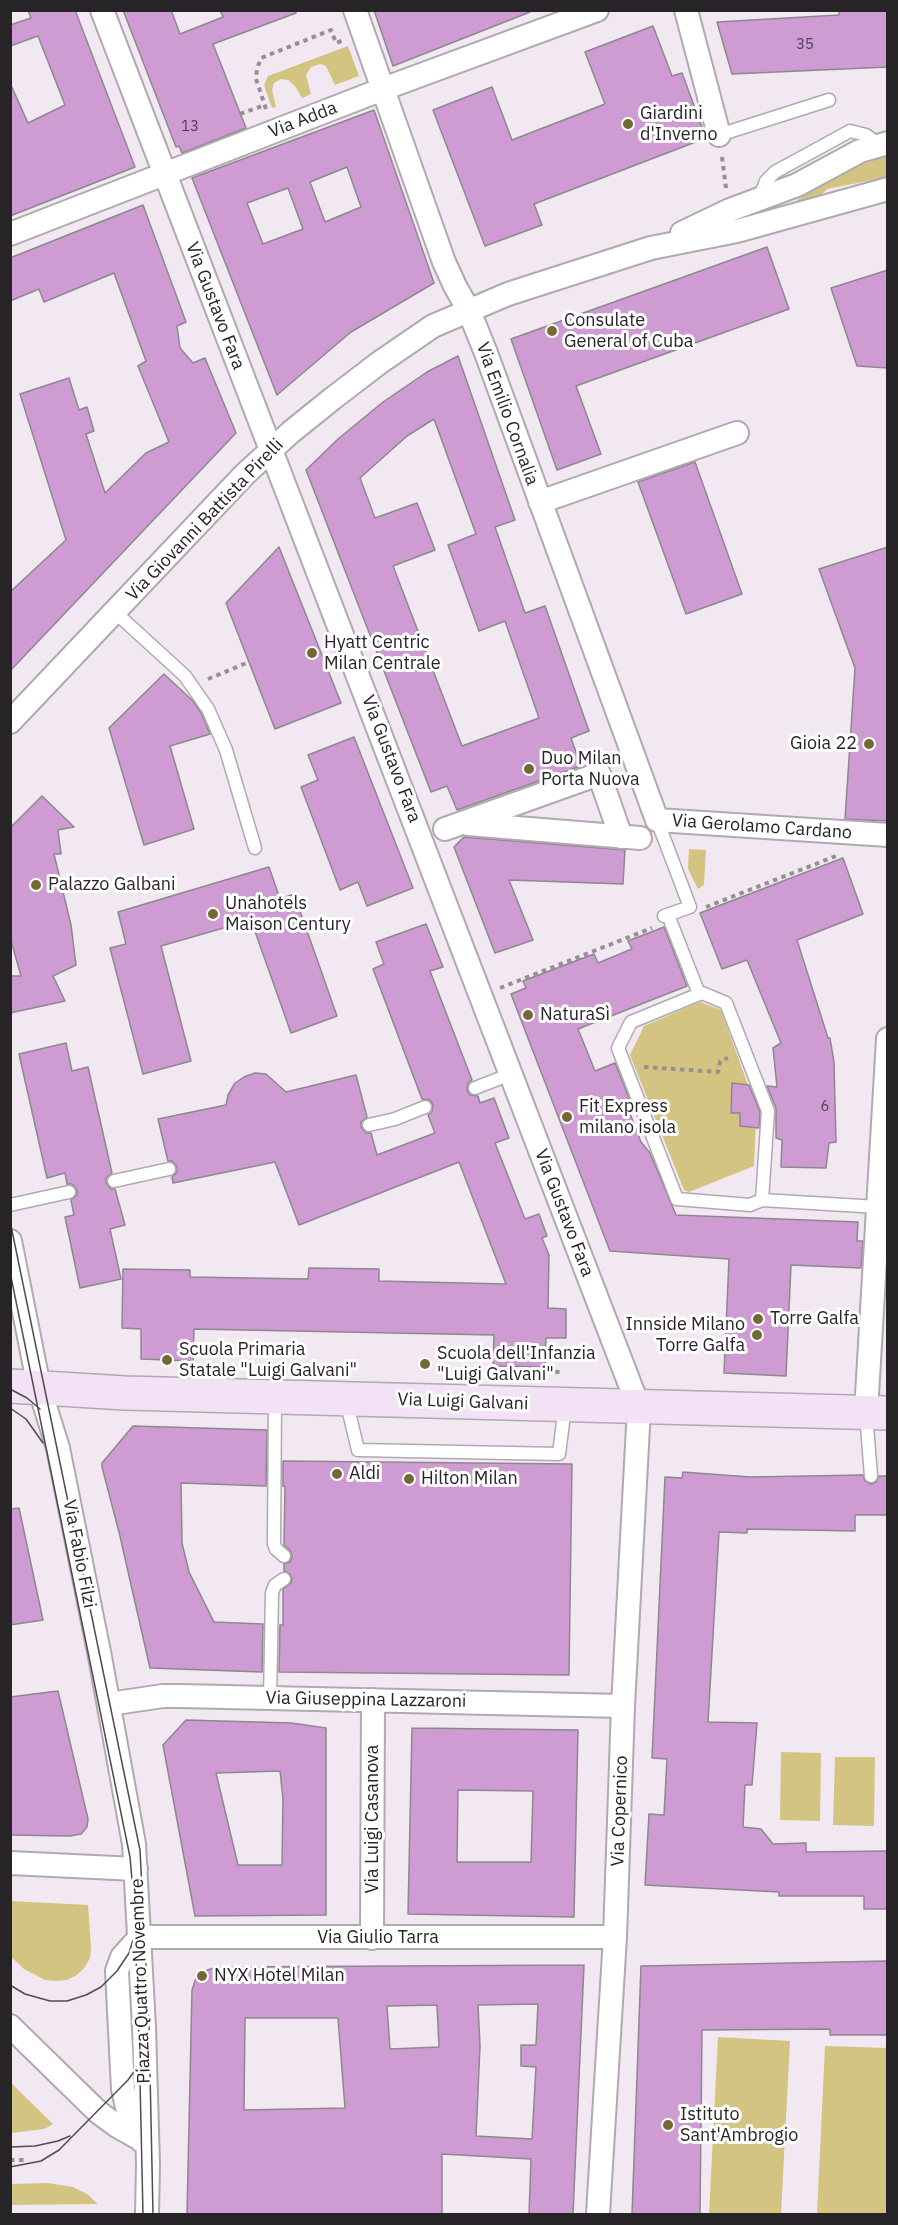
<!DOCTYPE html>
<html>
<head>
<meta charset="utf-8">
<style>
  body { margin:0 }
  #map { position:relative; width:898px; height:2225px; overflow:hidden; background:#f1e8f1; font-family:"IBM Plex Sans",sans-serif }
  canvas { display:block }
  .frame { position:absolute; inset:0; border:12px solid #272427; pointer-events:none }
</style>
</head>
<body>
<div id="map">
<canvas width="898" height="2225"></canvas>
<div class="frame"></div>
</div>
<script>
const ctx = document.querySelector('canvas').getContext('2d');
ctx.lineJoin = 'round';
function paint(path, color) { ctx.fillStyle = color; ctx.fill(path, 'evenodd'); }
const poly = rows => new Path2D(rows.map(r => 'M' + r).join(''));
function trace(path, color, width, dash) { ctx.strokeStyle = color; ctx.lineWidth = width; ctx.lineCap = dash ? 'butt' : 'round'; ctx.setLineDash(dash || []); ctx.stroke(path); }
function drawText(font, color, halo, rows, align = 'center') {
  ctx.font = font + ' "IBM Plex Sans",sans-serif'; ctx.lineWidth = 6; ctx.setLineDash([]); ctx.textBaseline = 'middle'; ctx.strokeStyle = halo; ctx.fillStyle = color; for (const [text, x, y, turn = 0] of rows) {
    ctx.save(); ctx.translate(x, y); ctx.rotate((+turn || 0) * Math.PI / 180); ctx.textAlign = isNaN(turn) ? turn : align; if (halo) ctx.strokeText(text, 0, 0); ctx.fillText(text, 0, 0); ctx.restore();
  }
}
paint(poly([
  [348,46,359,76,335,85,326,66,320,64,311,67,306,75,311,94,302,98,295,86,288,80,281,79,274,83,272,90,276,107,272,108,264,85,268,76],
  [887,156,887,177,827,189,817,199,798,203,797,200,840,174,865,163],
  [689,849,706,850,704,885,698,889,688,869],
  [700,1002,721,1010,748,1085,747,1097,757,1098,754,1166,689,1192,684,1190,630,1055,644,1026],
  [781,1752,821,1753,820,1821,780,1820],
  [835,1757,875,1757,874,1826,833,1825],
  [11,1901,88,1905,91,1948,90,1958,85,1967,77,1975,67,1980,55,1981,45,1980,24,1969,11,1957],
  [718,2037,790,2041,781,2214,709,2214],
  [825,2046,887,2048,887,2214,817,2214],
  [11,2083,53,2124,44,2129,11,2133],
  [48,2183,73,2187,87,2194,98,2204,11,2205,11,2184]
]), '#d3c482');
const building = poly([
  [28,10,75,10,135,167,10,216,10,83,28,123,65,105,38,36,10,46,10,25,31,18,28,10],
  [123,10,171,10,180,34,223,17,220,10,296,10,296,13,213,44,246,128,182,153,179,146,176,147,123,10],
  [374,10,530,10,530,12,393,66,374,10],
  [839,10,888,10,888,67,732,74,717,22,839,15,839,10],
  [653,26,672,76,682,73,706,138,534,204,542,225,485,246,433,110,492,87,512,140,605,104,585,52,653,26],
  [374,110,434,283,351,332,277,395,192,178,374,110],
  [347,167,361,207,325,222,310,182,347,167],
  [288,188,303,229,263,244,247,203,288,188],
  [143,205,186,322,177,326,180,348,193,363,205,358,236,433,10,671,10,592,66,540,20,394,69,378,79,410,87,407,94,431,86,434,105,493,146,453,169,442,138,366,146,361,114,273,44,302,39,289,10,301,10,258,143,205],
  [767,247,789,309,576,386,601,454,557,470,511,339,767,247],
  [888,270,888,368,857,366,831,288,888,270],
  [458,356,515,520,495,527,525,613,545,606,589,731,571,738,581,766,457,810,447,786,431,792,306,470,338,439,383,402,427,372,458,356],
  [434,419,476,534,448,545,479,631,505,621,539,718,462,746,393,566,435,550,417,503,375,518,360,478,407,436,434,419],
  [695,462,742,594,686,614,638,482,695,462],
  [279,547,341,703,275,729,226,603,279,547],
  [888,547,888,821,845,819,855,668,819,569,888,547],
  [164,674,193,701,201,713,210,734,170,746,194,829,144,845,109,728,164,674],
  [354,737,413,888,367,906,358,882,340,890,301,787,318,780,308,755,354,737],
  [42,796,74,827,58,830,61,854,54,854,71,925,76,965,53,976,65,1001,10,1013,10,976,21,976,10,937,10,828,42,796],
  [464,837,625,850,623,884,509,880,533,940,495,953,454,847,464,837],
  [843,858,863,914,797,940,828,1038,830,1038,834,1062,836,1142,829,1143,826,1168,781,1167,782,1140,776,1138,776,1108,767,1086,777,1087,773,1048,781,1043,747,960,722,969,700,913,843,858],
  [269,867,280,899,294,894,337,1016,291,1033,251,920,161,946,191,1061,143,1074,110,948,126,944,118,912,269,867],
  [426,924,443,967,430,971,472,1080,468,1083,467,1090,470,1095,478,1096,480,1103,494,1098,509,1138,495,1143,525,1219,539,1214,547,1236,542,1238,549,1255,548,1308,566,1309,566,1338,546,1338,545,1367,493,1366,494,1335,194,1329,193,1361,141,1359,141,1329,122,1328,123,1269,190,1270,190,1277,308,1279,309,1268,379,1269,379,1281,506,1284,459,1162,299,1225,275,1162,173,1183,172,1177,177,1172,177,1167,172,1161,168,1161,158,1119,226,1105,228,1095,235,1083,244,1077,255,1073,266,1074,286,1092,356,1075,367,1117,361,1122,361,1127,366,1133,371,1133,377,1155,435,1133,428,1115,432,1112,433,1105,430,1100,422,1099,373,969,384,964,376,942,426,924],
  [664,927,687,986,578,1029,595,1071,615,1063,629,1098,629,1111,641,1142,650,1153,676,1215,858,1222,857,1241,863,1241,861,1268,791,1265,786,1376,724,1373,729,1259,610,1251,511,994,526,988,523,981,594,954,598,963,632,949,628,941,664,927],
  [66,1043,72,1071,88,1067,112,1173,106,1178,106,1183,111,1189,115,1189,125,1225,110,1229,121,1279,80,1288,65,1217,74,1215,71,1200,77,1195,77,1190,72,1184,67,1184,65,1173,47,1178,19,1054,66,1043],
  [732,1083,749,1085,760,1112,759,1128,740,1126,740,1113,731,1113,732,1083],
  [133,1426,267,1430,266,1486,181,1483,182,1543,189,1572,214,1622,263,1624,262,1672,150,1668,119,1532,102,1467,102,1463,133,1426],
  [283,1461,572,1464,569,1675,279,1672,280,1625,283,1625,283,1589,291,1583,292,1579,290,1574,284,1571,284,1564,290,1562,292,1557,290,1550,284,1545,285,1487,283,1486,283,1461],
  [683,1472,750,1477,863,1475,865,1481,871,1484,876,1482,879,1476,888,1476,888,1515,855,1515,855,1531,747,1529,747,1533,719,1532,708,1722,757,1723,752,1785,745,1785,743,1827,761,1829,773,1844,806,1843,806,1852,888,1851,888,1909,864,1909,864,1896,779,1896,779,1892,645,1885,649,1814,664,1815,667,1759,652,1758,665,1477,682,1478,683,1472],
  [19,1508,43,1620,10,1625,10,1509,19,1508],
  [58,1691,88,1819,87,1827,81,1834,70,1836,10,1835,10,1697,58,1691],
  [186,1720,291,1723,326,1728,326,1915,195,1916,163,1745,186,1720],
  [280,1771,283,1799,282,1865,238,1865,216,1773,280,1771],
  [412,1728,578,1730,574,1917,408,1914,412,1728],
  [458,1790,533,1791,531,1862,457,1862,458,1790],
  [888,1961,888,2035,830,2035,830,2029,702,2030,700,2214,632,2214,641,1966,888,1961],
  [584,1965,573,2214,529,2214,531,2159,442,2154,442,2214,187,2214,192,1990,196,1978,205,1971,216,1967,584,1965],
  [538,2004,536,2045,521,2045,521,2066,536,2067,532,2139,476,2136,480,2046,478,2005,538,2004],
  [437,2005,439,2047,390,2049,387,2006,437,2005],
  [245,2018,338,2018,345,2108,244,2110,245,2018]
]);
paint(building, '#ce9cd3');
trace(building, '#8e878f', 1.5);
const lane = poly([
  [719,135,829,100],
  [764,199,762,191,766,181,775,172,850,131,866,135,878,144],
  [116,613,185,676,208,709,226,750,255,848],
  [657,820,690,907,664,916],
  [668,915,699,994],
  [475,1088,511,1074],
  [369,1125,395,1119,425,1107],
  [114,1181,169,1169],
  [762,1200,768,1111,726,1003,702,993,631,1022,618,1048,677,1199,750,1205,762,1200,878,1207],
  [10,1205,69,1192],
  [275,1398,274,1544,276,1549,284,1556],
  [346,1400,358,1450,559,1454,565,1406],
  [866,1414,871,1476],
  [270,1699,272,1593,275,1585,284,1579]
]);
const street = poly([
  [102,10,639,1408,623,1706,615,1937,598,2214],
  [355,10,444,262,455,286,469,311,486,353,657,820,888,835],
  [686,10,719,135],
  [682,233,730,210,797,185,860,151,888,143],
  [10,234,383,89,597,10],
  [540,502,737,433],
  [10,722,245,474,291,432,332,399,379,363,433,326,508,294,651,248,737,231,888,189],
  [468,824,640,838],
  [445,829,599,774,621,837],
  [10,1241,39,1387,58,1448,100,1657,134,1844,144,2027,148,2164,147,2214],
  [866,1412,888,1039],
  [109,1704,163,1696,181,1696,623,1706],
  [10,1863,136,1869],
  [140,1937,615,1937],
  [140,1937,122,1957,117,1971,123,2089,130,2121,142,2141],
  [372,1938,373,1700],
  [10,2026,98,2112,117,2126,140,2139]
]);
const secondary = poly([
  [10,1386,125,1393,888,1413]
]);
trace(lane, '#b0a9b1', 15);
trace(street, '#b0a9b1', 26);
trace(secondary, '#b0a9b1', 36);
trace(poly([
  [266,109,256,79,257,69,261,58,331,30,336,43,344,40],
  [240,114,265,105],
  [722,157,726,188],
  [208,679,249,662],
  [706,907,836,856],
  [500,988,652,928],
  [644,1067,718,1072,720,1061,728,1058],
  [510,1370,560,1372],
  [10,2160,27,2160]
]), '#969096', 4, [4.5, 4.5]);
trace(lane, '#fff', 12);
trace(street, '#fff', 22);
trace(secondary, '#f3e2f5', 33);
trace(poly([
  [10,1221,140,1850,149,2025,153,2214],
  [10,1272,130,1857,134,1903,139,2036,143,2214],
  [10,1389,27,1398,40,1409],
  [10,1408,26,1419,43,1443],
  [10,1985,25,1994,50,2001,67,2001,86,1995,101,1987,117,1971,129,1953,133,1940],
  [10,2147,35,2146,58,2141,70,2136],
  [10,2167,41,2161,59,2150,128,2080,140,2063]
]), '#504c50', 1.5);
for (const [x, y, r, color] of [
  [628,124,6,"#746835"],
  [552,331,6,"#746835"],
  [312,653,6,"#746835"],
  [869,744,6,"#746835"],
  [529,769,6,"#746835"],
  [36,885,6,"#746835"],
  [213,914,6,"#746835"],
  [528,1015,6,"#746835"],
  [567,1117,6,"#746835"],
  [758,1319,6,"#746835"],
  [757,1335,6,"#746835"],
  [167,1360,6,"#746835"],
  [425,1364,6,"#746835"],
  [337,1474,6,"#746835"],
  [409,1479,6,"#746835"],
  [202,1976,6,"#746835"],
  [668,2125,6,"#746835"]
]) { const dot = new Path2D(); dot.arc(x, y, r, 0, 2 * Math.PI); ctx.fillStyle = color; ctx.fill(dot); trace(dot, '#fff', 2); }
drawText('15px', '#514252', null, [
  ["35",805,45],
  ["13",190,127],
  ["6",825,1107]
]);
drawText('18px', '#272427', '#fff', [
  ["Giardini",640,114],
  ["d'Inverno",640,135],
  ["Consulate",564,321],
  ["General of Cuba",564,342],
  ["Hyatt Centric",324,643],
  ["Milan Centrale",324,664],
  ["Gioia 22",857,744,"right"],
  ["Duo Milan",541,759],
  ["Porta Nuova",541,780],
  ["Palazzo Galbani",48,885],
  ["Unahotels",225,904],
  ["Maison Century",225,925],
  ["NaturaSì",540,1015],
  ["Fit Express",579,1107],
  ["milano isola",579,1128],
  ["Torre Galfa",770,1319],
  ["Innside Milano",745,1325,"right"],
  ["Torre Galfa",745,1346,"right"],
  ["Scuola Primaria",179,1350],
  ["Statale \"Luigi Galvani\"",179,1371],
  ["Scuola dell'Infanzia",437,1354],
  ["\"Luigi Galvani\"",437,1375],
  ["Aldi",349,1474],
  ["Hilton Milan",421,1479],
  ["NYX Hotel Milan",214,1976],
  ["Istituto",680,2115],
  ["Sant'Ambrogio",680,2136]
], 'left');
drawText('18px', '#272427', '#fff', [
  ["Via Adda",303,120,-21],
  ["Via Gustavo Fara",215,306,69],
  ["Via Emilio Cornalia",507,414,70],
  ["Via Giovanni Battista Pirelli",205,520,-46],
  ["Via Gustavo Fara",391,759,69],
  ["Via Gerolamo Cardano",762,827,4],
  ["Via Gustavo Fara",564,1213,69],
  ["Via Luigi Galvani",463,1402,2],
  ["Via Fabio Filzi",79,1554,79],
  ["Via Giuseppina Lazzaroni",366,1700,1],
  ["Via Copernico",620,1811,-88],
  ["Via Luigi Casanova",373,1819,-90],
  ["Via Giulio Tarra",378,1938],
  ["Piazza Quattro Novembre",141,1981,-92]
]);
</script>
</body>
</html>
